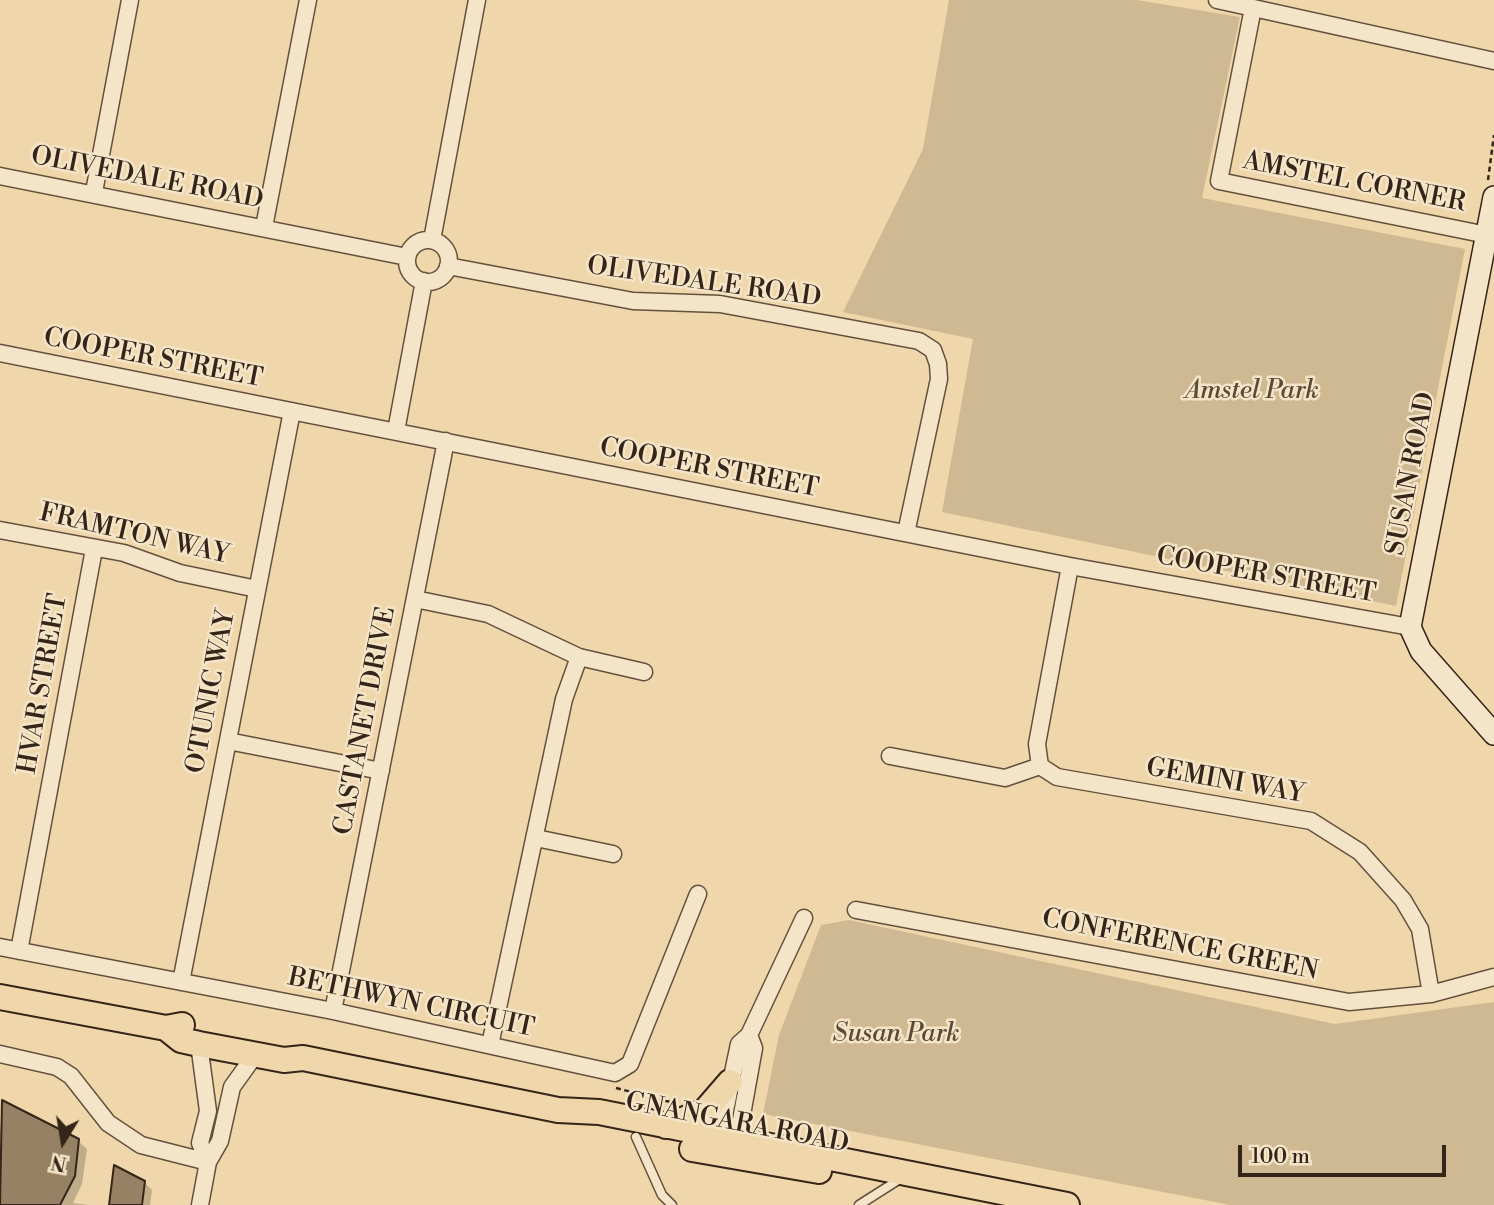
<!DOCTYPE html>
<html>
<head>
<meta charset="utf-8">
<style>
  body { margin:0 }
  #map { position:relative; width:1494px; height:1205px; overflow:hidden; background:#efd7ab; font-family:"Libre Bodoni",serif }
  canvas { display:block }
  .north { position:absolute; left:28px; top:1107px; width:70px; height:70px; -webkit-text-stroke:5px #f5e5c8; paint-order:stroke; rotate:191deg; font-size:19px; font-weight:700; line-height:28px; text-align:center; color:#352418 }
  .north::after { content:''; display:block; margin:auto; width:24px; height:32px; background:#352418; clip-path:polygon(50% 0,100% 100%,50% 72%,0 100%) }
  .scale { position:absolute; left:1238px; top:1145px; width:208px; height:32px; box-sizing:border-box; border:4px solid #352418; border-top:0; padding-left:9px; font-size:21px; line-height:24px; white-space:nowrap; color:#352418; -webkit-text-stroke:5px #f5e5c8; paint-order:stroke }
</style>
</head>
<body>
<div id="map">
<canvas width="1494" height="1205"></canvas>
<div class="north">N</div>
<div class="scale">100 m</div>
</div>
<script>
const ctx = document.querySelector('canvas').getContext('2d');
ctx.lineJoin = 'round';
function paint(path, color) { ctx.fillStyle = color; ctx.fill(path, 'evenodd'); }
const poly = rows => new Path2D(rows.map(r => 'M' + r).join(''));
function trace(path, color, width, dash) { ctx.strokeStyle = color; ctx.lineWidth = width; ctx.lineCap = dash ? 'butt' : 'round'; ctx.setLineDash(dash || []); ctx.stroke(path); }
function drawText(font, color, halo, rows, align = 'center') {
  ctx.font = font + ' "Libre Bodoni",serif'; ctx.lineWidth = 5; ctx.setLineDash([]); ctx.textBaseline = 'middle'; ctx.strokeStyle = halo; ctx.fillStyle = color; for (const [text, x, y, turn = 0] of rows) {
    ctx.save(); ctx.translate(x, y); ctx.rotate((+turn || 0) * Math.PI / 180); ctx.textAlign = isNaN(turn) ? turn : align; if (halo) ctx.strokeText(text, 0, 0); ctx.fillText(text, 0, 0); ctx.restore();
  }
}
paint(poly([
  [949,0,1137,0,1240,17,1202,198,1465,249,1396,606,942,512,973,339,843,312,923,149],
  [849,920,1335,1024,1494,1002,1494,1205,1230,1205,763,1114,779,1035,821,925]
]), '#cfb992');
paint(poly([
  [4,1103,78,1141,87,1149,82,1184,73,1203,89,1205,0,1205,0,1132],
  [144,1182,152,1190,150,1205,110,1205]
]), '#0003');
const building = poly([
  [2,1100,79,1139,75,1176,60,1205,0,1205,2,1100],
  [114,1165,145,1181,142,1205,109,1205,114,1165]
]);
paint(building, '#968164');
trace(building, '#352418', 2);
const lane = poly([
  [636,1137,662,1195,672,1205],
  [859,1205,903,1177]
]);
const street = poly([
  [1217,0,1494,61],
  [1253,8,1219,181,1487,235],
  [0,176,407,257],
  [94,192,130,0],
  [264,227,308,0],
  [432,240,477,0],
  '407 261a21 21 0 1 1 42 0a21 21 0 1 1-42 0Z',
  [448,266,633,301,720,304,919,341,933,350,938,364,939,379,906,533],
  [0,353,1070,566,1410,627],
  [396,431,424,281],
  [0,530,124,553,180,573,257,589],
  [1070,566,1037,744,1040,766,1057,777,1311,821,1360,852,1403,900,1420,929,1431,994],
  [415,599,488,614,579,657,644,672],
  [228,741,381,771],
  [890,756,1005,778,1040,766],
  [536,838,613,854],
  [856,910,1349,1002,1431,994,1494,977],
  [0,947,333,1011,615,1073,630,1064,698,894],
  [19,951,94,549],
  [181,982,292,411],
  [333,1011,446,441],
  [199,1044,208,1111,200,1143,208,1162],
  [490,1045,564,699,579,657],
  [0,1054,57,1067,71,1076,108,1123,141,1145,208,1162],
  [718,1144,739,1044,749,1035,804,918],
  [736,1148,754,1048,749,1035],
  [200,1205,208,1162,220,1141,232,1087,255,1055]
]);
const secondary = poly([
  [1494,197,1410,627,1421,651,1494,734]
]);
const primary = poly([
  [0,997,166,1028,182,1025],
  [166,1028,181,1040,199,1044,284,1060,303,1058,558,1110,599,1112,1067,1205],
  [666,1126,704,1112,730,1082],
  [692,1149,819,1171]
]);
trace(lane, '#64513d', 11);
trace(street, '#64513d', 19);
trace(secondary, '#352418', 24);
trace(primary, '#352418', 28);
trace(poly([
  [1488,180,1494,135],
  [616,1088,674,1103]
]), '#352418', 2.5, [5, 3.5]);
trace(lane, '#f5e5c8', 8);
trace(street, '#f5e5c8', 16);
trace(secondary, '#f5e5c8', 21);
trace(primary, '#efd7ab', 24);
drawText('26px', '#352418', '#f5e5c8', [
  ["OLIVEDALE ROAD",147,179,11],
  ["AMSTEL CORNER",1354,183,11],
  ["OLIVEDALE ROAD",704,283,8],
  ["COOPER STREET",153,359,11],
  ["COOPER STREET",709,469,11],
  ["SUSAN ROAD",1412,474,-79],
  ["FRAMTON WAY",134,535,13],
  ["COOPER STREET",1266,576,10],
  ["HVAR STREET",44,684,-80],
  ["OTUNIC WAY",212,692,-79],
  ["CASTANET DRIVE",366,721,-79],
  ["GEMINI WAY",1225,782,10],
  ["CONFERENCE GREEN",1180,946,11],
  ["BETHWYN CIRCUIT",411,1004,12],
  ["GNANGARA ROAD",737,1124,11]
]);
drawText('italic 26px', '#5c4936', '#f5e5c8', [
  ["Amstel Park",1252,392],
  ["Susan Park",896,1035]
]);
</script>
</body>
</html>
